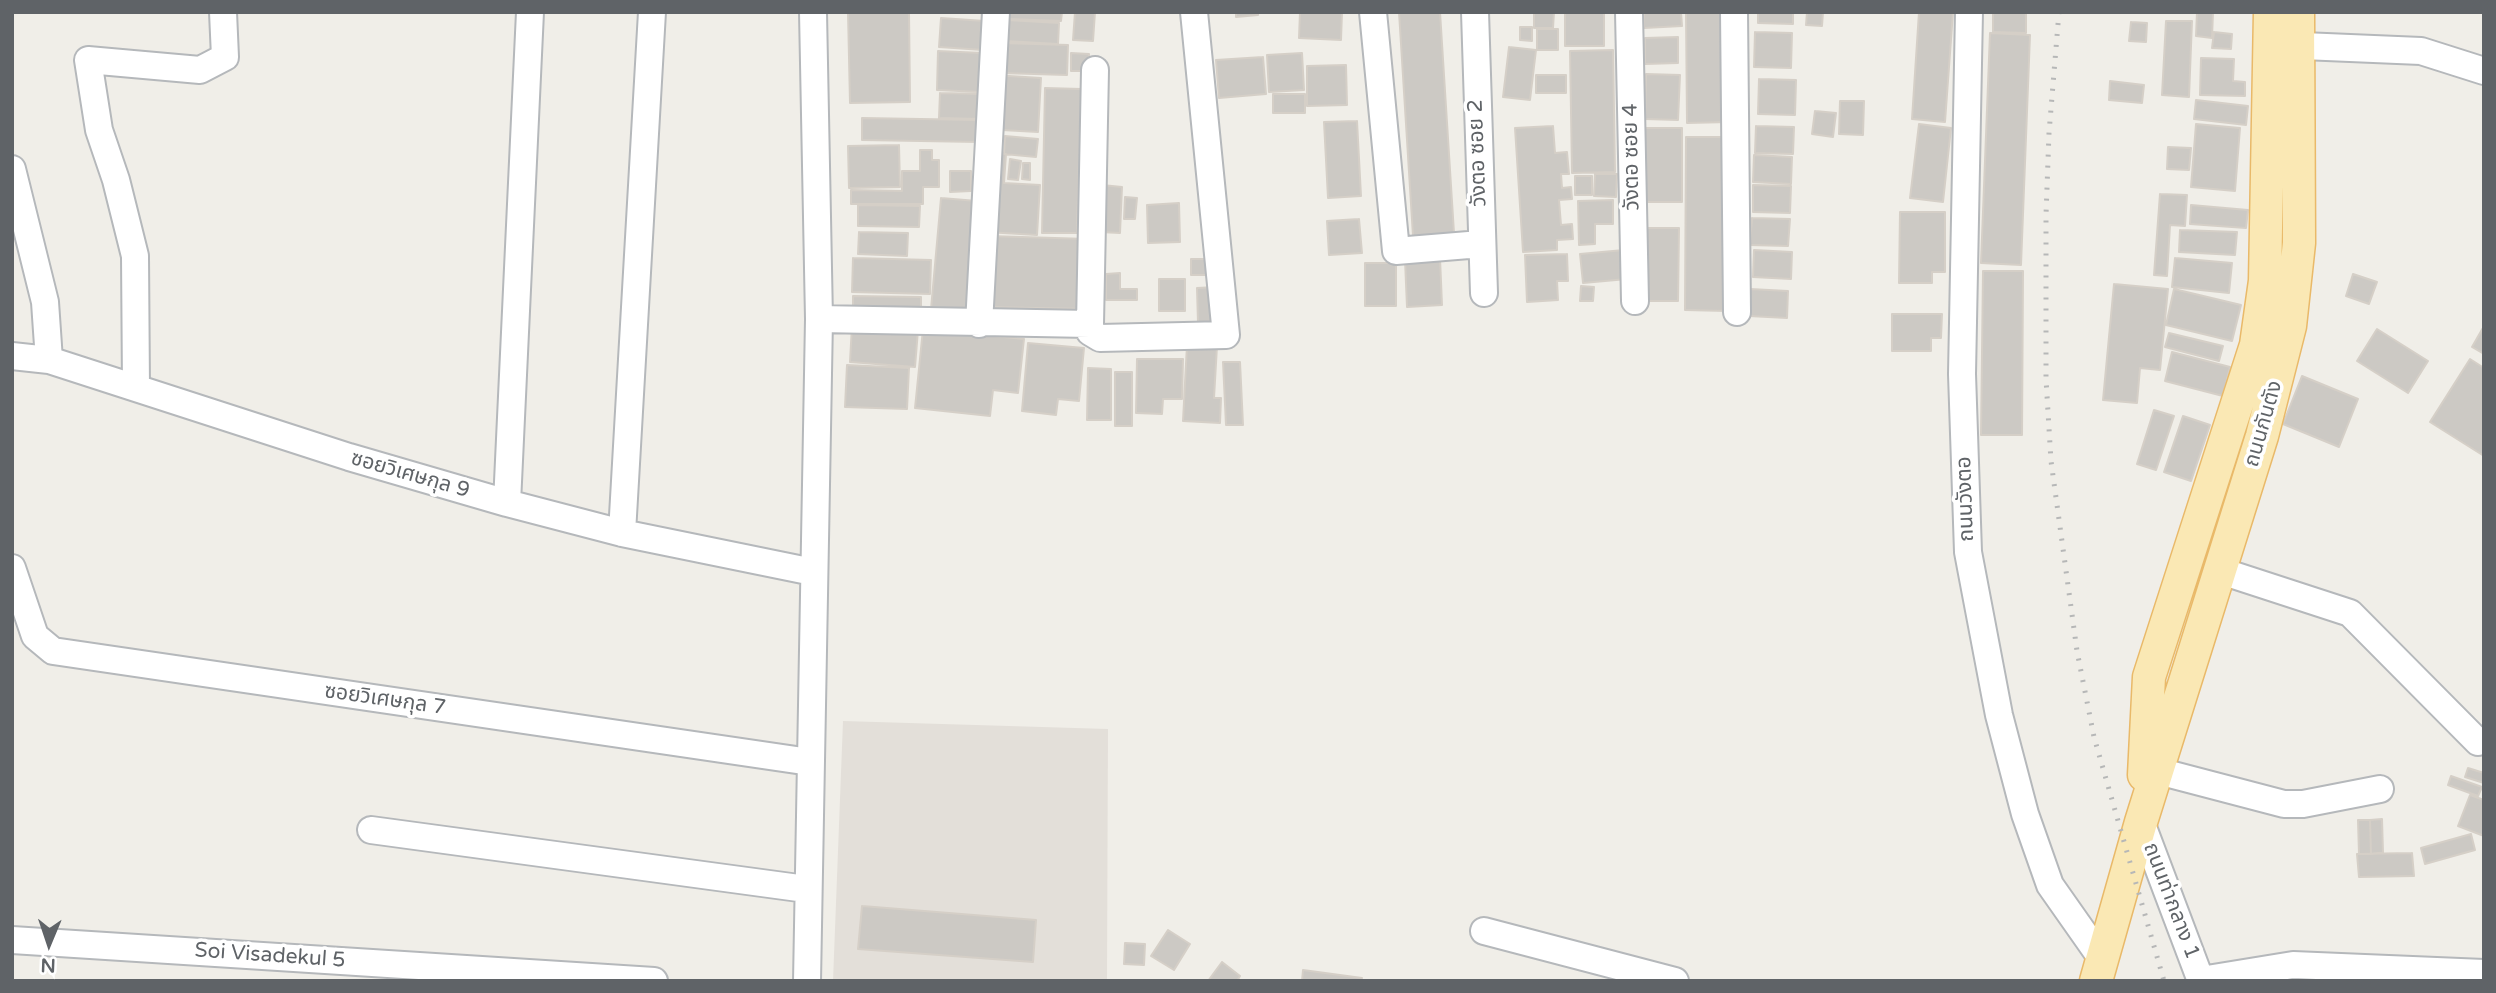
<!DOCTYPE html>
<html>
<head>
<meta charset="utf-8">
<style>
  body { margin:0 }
  #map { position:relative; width:2496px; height:993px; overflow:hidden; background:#f0eee8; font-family:"Varela Round",sans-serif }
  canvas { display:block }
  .frame { position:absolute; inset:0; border:14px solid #5f6367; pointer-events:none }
  .north { position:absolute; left:14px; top:909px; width:70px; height:70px; -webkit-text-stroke:5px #fff; paint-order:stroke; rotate:182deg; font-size:19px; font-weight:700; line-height:28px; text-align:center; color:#5f6367 }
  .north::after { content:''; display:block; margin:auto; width:24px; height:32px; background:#5f6367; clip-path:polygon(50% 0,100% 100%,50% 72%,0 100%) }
</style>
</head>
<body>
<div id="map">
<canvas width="2496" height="993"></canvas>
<div class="frame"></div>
<div class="north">N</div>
</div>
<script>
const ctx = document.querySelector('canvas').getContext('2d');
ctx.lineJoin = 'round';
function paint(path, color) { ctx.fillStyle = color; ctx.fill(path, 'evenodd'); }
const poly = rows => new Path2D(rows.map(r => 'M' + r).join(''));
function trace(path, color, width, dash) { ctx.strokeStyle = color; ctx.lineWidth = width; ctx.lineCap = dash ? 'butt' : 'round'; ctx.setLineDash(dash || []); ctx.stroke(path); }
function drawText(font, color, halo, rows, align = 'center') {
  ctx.font = font + ' "Varela Round","Noto Sans Thai",sans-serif'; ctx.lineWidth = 7; ctx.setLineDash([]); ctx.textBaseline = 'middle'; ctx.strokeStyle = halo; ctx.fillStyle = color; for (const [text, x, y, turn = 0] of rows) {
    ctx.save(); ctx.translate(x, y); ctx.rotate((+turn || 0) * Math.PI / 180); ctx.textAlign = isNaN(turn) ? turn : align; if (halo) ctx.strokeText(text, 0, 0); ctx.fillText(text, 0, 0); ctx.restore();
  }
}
paint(poly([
  [843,721,1108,729,1107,981,833,981]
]), '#e3dfd9');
const building = poly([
  [848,12,909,12,910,102,850,103,848,12],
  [1009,12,1062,12,1061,21,1009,19,1009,12],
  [1075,12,1095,12,1093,41,1073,40,1075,12],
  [1236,12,1258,12,1258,15,1236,17,1236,12],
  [1300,12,1342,12,1341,40,1299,38,1300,12],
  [1399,12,1440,12,1454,233,1413,236,1399,12],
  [1534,12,1554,12,1553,28,1534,28,1534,12],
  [1565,12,1604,12,1604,46,1565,46,1565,12],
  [1644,12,1681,12,1682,26,1644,28,1644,12],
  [1686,12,1728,12,1729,122,1687,123,1686,12],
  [1758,12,1793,12,1793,24,1758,23,1758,12],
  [1807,12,1823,12,1822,26,1806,25,1807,12],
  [1919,12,1953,12,1945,122,1912,119,1919,12],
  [1993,12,2026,12,2026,33,1993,32,1993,12],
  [2197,12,2213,12,2212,38,2196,36,2197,12],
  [941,18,985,21,983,50,939,47,941,18],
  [1007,20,1059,23,1058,44,1006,41,1007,20],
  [2166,21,2192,21,2189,97,2162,95,2166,21],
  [2131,22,2147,23,2146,42,2129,41,2131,22],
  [1520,27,1532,27,1532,41,1520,40,1520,27],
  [1537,29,1558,29,1558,50,1537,50,1537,29],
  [1755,32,1792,33,1791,68,1754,67,1755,32],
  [2214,32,2232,34,2231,49,2212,48,2214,32],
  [1990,33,2030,35,2021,265,1981,263,1990,33],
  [1678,37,1678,63,1645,64,1645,38,1678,37],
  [1002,43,1068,45,1067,75,1001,73,1002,43],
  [1509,47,1536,50,1530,100,1503,97,1509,47],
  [1613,50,1615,172,1572,173,1570,51,1613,50],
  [938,51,982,53,981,92,937,90,938,51],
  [1071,53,1089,54,1088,71,1071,71,1071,53],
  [1302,53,1304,90,1269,92,1267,55,1302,53],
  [1263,57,1266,94,1219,98,1216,60,1263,57],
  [2201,58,2234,59,2233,81,2245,82,2245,96,2200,95,2201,58],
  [1346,65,1347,105,1307,106,1307,66,1346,65],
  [1646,74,1680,75,1678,120,1645,119,1646,74],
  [993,75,1041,78,1038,132,1002,130,993,75],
  [1536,75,1566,75,1566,93,1536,93,1536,75],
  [1759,79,1796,80,1795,115,1758,114,1759,79],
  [2110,81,2144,85,2142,103,2109,100,2110,81],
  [1045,88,1081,89,1077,233,1042,233,1045,88],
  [940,93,982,94,981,119,939,118,940,93],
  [1273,94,1305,94,1305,113,1273,113,1273,94],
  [2196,100,2248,106,2246,125,2194,119,2196,100],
  [1840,101,1864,101,1863,135,1839,134,1840,101],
  [1815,111,1836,113,1833,137,1812,134,1815,111],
  [862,118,979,120,979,142,862,140,862,118],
  [1357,121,1361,196,1328,198,1324,122,1357,121],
  [1919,124,1951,128,1943,202,1910,198,1919,124],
  [2196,124,2240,128,2235,191,2191,187,2196,124],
  [1553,126,1555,153,1567,152,1569,174,1561,174,1562,188,1571,187,1572,199,1559,200,1561,225,1572,224,1573,239,1557,240,1557,250,1523,252,1515,128,1553,126],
  [1756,126,1794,127,1793,154,1755,153,1756,126],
  [1643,128,1682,128,1682,202,1642,202,1643,128],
  [1005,136,1038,139,1036,157,1004,154,1005,136],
  [1686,137,1729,137,1727,311,1685,310,1686,137],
  [899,145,900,187,849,188,848,146,899,145],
  [2168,147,2191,148,2189,170,2167,169,2168,147],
  [920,150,932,150,932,160,939,160,939,187,923,187,923,204,851,204,851,190,902,191,902,171,920,171,920,150],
  [991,153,1006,154,1004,183,1040,185,1037,235,986,232,991,153],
  [1754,155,1792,157,1791,184,1753,182,1754,155],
  [1010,159,1021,161,1018,180,1008,179,1010,159],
  [1023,163,1030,163,1030,180,1022,179,1023,163],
  [950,171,971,171,971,191,950,192,950,171],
  [1595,174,1617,174,1616,197,1594,196,1595,174],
  [1575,176,1592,176,1592,195,1575,195,1575,176],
  [1102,185,1122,187,1120,233,1100,232,1102,185],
  [1753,185,1791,186,1790,213,1753,212,1753,185],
  [2160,194,2187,195,2185,226,2170,225,2167,276,2154,275,2160,194],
  [1125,197,1137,198,1135,219,1124,219,1125,197],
  [941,198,977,201,967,312,931,309,941,198],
  [1613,200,1613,224,1595,224,1595,244,1579,245,1578,201,1613,200],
  [1179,203,1180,242,1148,243,1147,205,1179,203],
  [858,205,920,206,919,227,858,226,858,205],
  [2191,205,2248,210,2246,228,2190,224,2191,205],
  [1900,212,1945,212,1945,272,1932,272,1932,283,1899,283,1900,212],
  [1752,218,1790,219,1788,246,1750,245,1752,218],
  [1359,219,1362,253,1329,255,1327,221,1359,219],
  [1642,228,1679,228,1678,301,1642,301,1642,228],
  [2180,230,2237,232,2235,255,2179,252,2180,230],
  [859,232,908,233,907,256,858,254,859,232],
  [988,236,1088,239,1086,309,986,307,988,236],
  [1624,250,1627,279,1583,283,1580,254,1624,250],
  [1754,250,1792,252,1791,279,1753,277,1754,250],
  [1567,254,1568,281,1557,281,1558,300,1527,302,1525,255,1567,254],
  [853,258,931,260,930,294,852,292,853,258],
  [1440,258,1442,305,1407,307,1405,260,1440,258],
  [2175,258,2232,263,2229,293,2172,287,2175,258],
  [1191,259,1212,259,1212,275,1191,275,1191,259],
  [1365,263,1396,263,1396,306,1365,306,1365,263],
  [1983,271,2023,271,2022,435,1981,435,1983,271],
  [1120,273,1120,289,1137,289,1137,300,1106,300,1106,274,1120,273],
  [2353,274,2377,282,2369,304,2346,296,2353,274],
  [1159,279,1185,279,1185,311,1159,311,1159,279],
  [2114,284,2168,289,2160,370,2140,368,2137,403,2103,400,2114,284],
  [1581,286,1594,287,1593,301,1580,301,1581,286],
  [1216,287,1217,323,1198,323,1197,288,1216,287],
  [1750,289,1788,291,1787,318,1749,316,1750,289],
  [2174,289,2241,305,2232,341,2166,325,2174,289],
  [853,296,921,297,921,318,853,317,853,296],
  [1892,314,1942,314,1941,338,1931,338,1931,351,1892,351,1892,314],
  [852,325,918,330,915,367,850,362,852,325],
  [2484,326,2484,354,2472,347,2484,326],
  [923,329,1024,339,1018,393,993,390,990,416,915,408,923,329],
  [2377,329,2428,361,2408,393,2357,361,2377,329],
  [2169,333,2223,346,2219,361,2165,347,2169,333],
  [1028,343,1084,348,1079,401,1058,399,1056,415,1022,411,1028,343],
  [1187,345,1217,346,1214,398,1221,398,1220,423,1183,421,1187,345],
  [2172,352,2230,367,2223,396,2165,381,2172,352],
  [1137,359,1183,359,1182,399,1163,399,1162,414,1136,413,1137,359],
  [2470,359,2484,368,2484,456,2430,422,2470,359],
  [1223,362,1240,362,1243,425,1226,425,1223,362],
  [847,365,909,368,907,409,845,407,847,365],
  [1088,368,1111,369,1111,420,1087,420,1088,368],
  [1115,372,1132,372,1132,426,1115,426,1115,372],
  [2302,376,2358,399,2339,447,2283,424,2302,376],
  [2154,410,2174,416,2156,470,2137,464,2154,410],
  [2183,416,2210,425,2191,481,2164,472,2183,416],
  [2468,768,2484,773,2484,783,2465,777,2468,768],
  [2451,776,2482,787,2478,796,2448,785,2451,776],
  [2470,795,2484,800,2484,836,2458,826,2470,795],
  [2382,819,2383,853,2371,854,2370,820,2382,819],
  [2358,820,2370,820,2371,854,2359,854,2358,820],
  [2471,834,2475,850,2425,864,2421,848,2471,834],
  [2412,853,2414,876,2359,877,2357,854,2412,853],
  [862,906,1036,920,1033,962,858,949,862,906],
  [1168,930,1190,944,1174,970,1151,956,1168,930],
  [1125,943,1145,944,1144,965,1124,964,1125,943],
  [1222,962,1240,976,1237,981,1208,981,1222,962],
  [1303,970,1362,978,1361,981,1302,981,1303,970]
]);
paint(building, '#ccc9c4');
trace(building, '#d5cfc7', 2);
const minor = poly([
  [1373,12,1396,251,1481,244],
  [1475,12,1484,293],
  [1629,12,1635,301],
  [1734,12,1737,312],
  [1969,12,1962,374,1968,552,1999,715,2025,814,2050,885,2102,959],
  [2279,45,2421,51,2484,71],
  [12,169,45,302,49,360],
  [819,319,1090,324,1095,70],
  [979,324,996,12],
  [1090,324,1090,332,1100,338,1226,335,1194,12],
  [12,356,49,360,349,457,507,503,622,533,813,572],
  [136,388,135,256,116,180,99,130,88,60,200,70,225,57,223,12],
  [507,503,530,12],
  [622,533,652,12],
  [12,568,35,636,53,651,810,762],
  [2218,570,2350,613,2478,742],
  [2158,771,2284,804,2303,804,2380,789],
  [2141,822,2201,981],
  [371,830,806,889],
  [1484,931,1675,981],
  [12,940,654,981],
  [2201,980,2293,965,2484,973],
  [807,981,819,319,813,12]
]);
const major = poly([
  [2144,775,2149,677,2256,345,2265,281,2270,12],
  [2096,981,2141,822,2262,436,2290,326,2299,243,2298,12]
]);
trace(minor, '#b5b8bb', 30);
trace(major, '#e9b969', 35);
trace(minor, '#fff', 26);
trace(major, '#fae8b4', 32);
trace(poly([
  [2059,12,2049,133,2046,215,2046,379,2051,461,2077,651,2094,737,2164,981]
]), '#b6b7b7', 5, [2, 9]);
drawText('21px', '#5f6367', '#fff', [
  ["วังตอ ซอย 2",1478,153,-92],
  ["วังตอ ซอย 4",1632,157,-91],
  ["ถนนกันตัง",2264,424,-74],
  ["ซอยวิเศษกุล 9",410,475,16],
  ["ถนนวังตอ",1966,499,-92],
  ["ซอยวิเศษกุล 7",385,700,8],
  ["ถนนท่ากลาง 1",2171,901,69],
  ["Soi Visadekul 5",270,956,4]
]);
</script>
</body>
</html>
